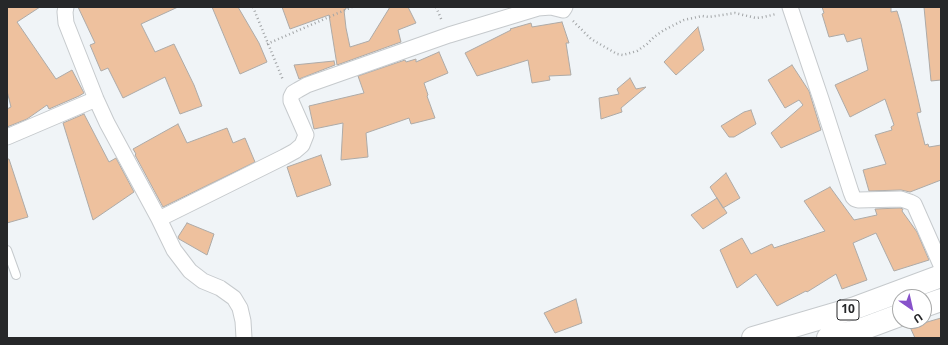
<!DOCTYPE html>
<html>
<head>
<meta charset="utf-8">
<style>
  body { margin:0 }
  #map { position:relative; width:948px; height:345px; overflow:hidden; background:#f0f4f7; font-family:"Noto Sans",sans-serif }
  canvas { display:block }
  .frame { position:absolute; inset:0; border:8px solid #262729; pointer-events:none }
  .north { position:absolute; left:892px; top:289px; width:40px; height:40px; box-sizing:border-box; background:#fff; border:1px solid #a8a9a9; border-radius:50%; rotate:146deg; font-size:11px; font-weight:700; line-height:16px; text-align:center; color:#262729 }
  .north::after { content:''; display:block; margin:auto; width:14px; height:18px; background:#8752ca; clip-path:polygon(50% 0,100% 100%,50% 72%,0 100%) }
</style>
</head>
<body>
<div id="map">
<canvas width="948" height="345"></canvas>
<div class="frame"></div>
<div class="north">U</div>
</div>
<script>
const ctx = document.querySelector('canvas').getContext('2d');
ctx.lineJoin = 'round';
function paint(path, color) { ctx.fillStyle = color; ctx.fill(path, 'evenodd'); }
const poly = rows => new Path2D(rows.map(r => 'M' + r).join(''));
function trace(path, color, width, dash) { ctx.strokeStyle = color; ctx.lineWidth = width; ctx.lineCap = dash ? 'butt' : 'round'; ctx.setLineDash(dash || []); ctx.stroke(path); }
function drawText(font, color, halo, rows, align = 'center') {
  ctx.font = font + ' "Noto Sans",sans-serif'; ctx.lineWidth = 4; ctx.setLineDash([]); ctx.textBaseline = 'middle'; ctx.strokeStyle = halo; ctx.fillStyle = color; for (const [text, x, y, turn = 0] of rows) {
    ctx.save(); ctx.translate(x, y); ctx.rotate((+turn || 0) * Math.PI / 180); ctx.textAlign = isNaN(turn) ? turn : align; if (halo) ctx.strokeText(text, 0, 0); ctx.fillText(text, 0, 0); ctx.restore();
  }
}
const building = poly([
  [7,7,40,7,17,22,56,79,72,70,84,93,79,96,49,109,47,105,27,119,7,127,7,109,11,107,7,91,7,7],
  [78,7,178,7,141,24,155,52,174,44,194,85,202,106,180,114,165,77,123,98,108,68,101,71,90,45,95,43,78,7],
  [212,7,238,7,259,43,267,62,240,74,212,7],
  [282,7,346,7,346,9,344,10,346,28,350,47,369,41,390,7,408,7,416,23,398,30,401,42,337,65,329,15,290,29,282,7],
  [822,7,891,7,891,12,897,11,901,24,921,112,917,113,925,145,928,144,929,147,941,145,941,180,910,192,901,190,869,191,863,170,886,164,875,135,892,130,891,127,894,125,885,99,850,117,835,85,868,70,861,38,847,42,844,34,829,37,822,14,824,13,822,7],
  [924,7,941,7,941,80,931,81,924,7],
  [562,22,569,43,566,43,571,75,549,76,550,80,532,83,528,60,477,76,465,53,511,30,510,29,531,23,532,27,562,22],
  [698,27,704,50,676,75,664,62,698,27],
  [439,52,448,73,424,83,428,95,427,96,435,118,411,124,409,118,366,133,368,157,341,160,343,123,314,129,309,106,364,93,358,76,405,60,406,62,416,59,416,62,439,52],
  [334,61,335,65,299,79,294,65,334,61],
  [792,65,809,91,821,130,781,148,771,133,803,105,799,100,785,108,768,80,792,65],
  [630,78,636,89,646,87,621,108,622,112,601,119,599,98,619,94,617,89,630,78],
  [751,110,756,124,734,137,729,137,721,126,744,112,751,110],
  [84,114,109,162,116,158,134,192,93,220,63,123,84,114],
  [178,124,187,143,227,128,233,143,245,138,255,162,163,207,135,155,136,154,133,149,178,124],
  [321,155,331,185,297,197,287,167,321,155],
  [7,159,9,159,28,217,7,223,7,159],
  [726,173,740,198,723,208,710,187,726,173],
  [830,187,854,220,877,215,875,209,900,208,903,209,902,211,917,232,929,260,894,271,876,233,853,243,867,280,842,289,836,274,807,292,806,291,777,306,756,274,737,288,720,250,742,238,751,254,772,244,774,248,825,231,804,201,830,187],
  [717,198,727,213,703,229,691,215,717,198],
  [187,223,214,234,207,255,179,239,178,237,187,223],
  [576,299,582,323,555,333,544,313,576,299],
  [941,318,941,338,915,338,910,327,941,318]
]);
paint(building, '#eec19e');
trace(building, '#adaaa7', 1);
const lane = poly([
  [7,250,16,275]
]);
const street = poly([
  [66,7,65,12,66,23,96,99,107,123,159,219,174,250,190,271,203,281,220,288,234,298,240,308,243,321,244,338],
  [790,7,797,28,821,99,851,192,853,197,855,199,858,200,901,199,910,202,914,204,941,265],
  [7,137,96,99],
  [159,219,284,157,295,151,302,145,306,135,291,101,291,97,293,93,298,90,307,85,449,35,538,8,551,7,563,10,565,7]
]);
const highway = poly([
  [924,306,941,300],
  [753,338,855,308,941,276],
  [828,338,857,331,900,315]
]);
trace(lane, '#c6cacd', 10);
trace(street, '#c6cacd', 17);
trace(highway, '#c6cacd', 24);
trace(poly([
  [253,7,283,80],
  [436,7,442,21],
  [573,21,591,39,617,54,623,55,637,51,647,44,654,37,664,30,684,20,702,16,709,17,735,13,756,18,764,17,776,14],
  [267,44,352,7]
]), '#a1a4a6', 2.5, [1, 3]);
trace(lane, '#fff', 8);
trace(street, '#fff', 15);
trace(highway, '#fff', 22);
for (const [x, y, w] of [
  [848,310,22]
]) { const box = new Path2D(); box.roundRect(x - w / 2, y - 10, w, 20, 3); ctx.fillStyle = '#fff'; ctx.fill(box); trace(box, '#262729', 1); }
drawText('bold 12px', '#262729', null, [
  ["10",848,310]
]);
</script>
</body>
</html>
